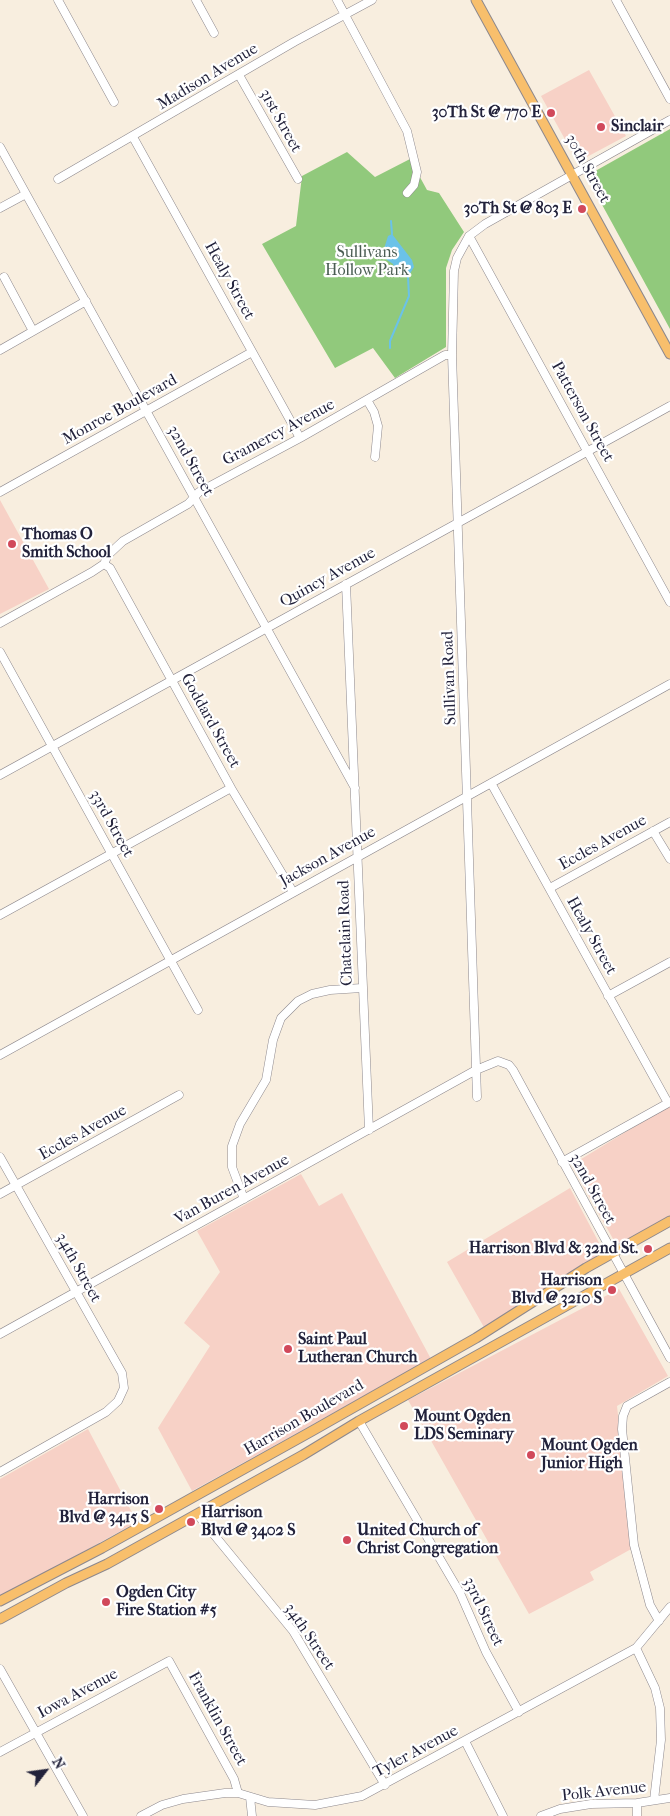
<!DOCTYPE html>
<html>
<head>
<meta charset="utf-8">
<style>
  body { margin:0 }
  #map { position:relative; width:670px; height:1816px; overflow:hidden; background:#f8eedf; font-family:"IM FELL French Canon",serif }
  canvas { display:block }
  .north { position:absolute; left:20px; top:1746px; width:50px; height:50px; -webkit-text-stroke:4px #fff; paint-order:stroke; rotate:60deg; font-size:14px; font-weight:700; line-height:20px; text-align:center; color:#22223b }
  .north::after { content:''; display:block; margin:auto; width:18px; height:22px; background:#22223b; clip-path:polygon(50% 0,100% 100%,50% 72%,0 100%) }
</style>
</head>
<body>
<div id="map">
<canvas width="670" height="1816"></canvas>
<div class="north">N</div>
</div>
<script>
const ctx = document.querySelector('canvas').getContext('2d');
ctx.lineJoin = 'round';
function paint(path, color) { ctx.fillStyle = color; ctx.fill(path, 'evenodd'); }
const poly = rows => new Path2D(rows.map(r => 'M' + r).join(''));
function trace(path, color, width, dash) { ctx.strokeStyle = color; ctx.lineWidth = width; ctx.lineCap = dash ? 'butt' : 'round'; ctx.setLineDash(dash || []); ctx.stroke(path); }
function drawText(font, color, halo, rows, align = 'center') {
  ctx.font = font + ' "IM FELL French Canon",serif'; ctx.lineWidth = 4.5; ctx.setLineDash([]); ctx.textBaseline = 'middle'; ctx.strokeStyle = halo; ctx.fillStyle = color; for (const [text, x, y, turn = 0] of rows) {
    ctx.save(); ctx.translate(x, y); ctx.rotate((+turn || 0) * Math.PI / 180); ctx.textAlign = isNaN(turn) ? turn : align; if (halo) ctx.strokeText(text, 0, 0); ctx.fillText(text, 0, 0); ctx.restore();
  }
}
paint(poly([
  [589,70,626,136,583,159,572,152,541,96],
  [0,500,49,589,0,614],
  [670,1105,670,1227,621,1253,573,1168,573,1164],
  [301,1174,319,1206,342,1193,431,1359,192,1491,158,1428,210,1346,184,1323,220,1272,197,1231],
  [570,1188,606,1256,605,1263,485,1329,447,1262],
  [619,1289,668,1376,617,1406,633,1548,590,1572,594,1580,529,1614,408,1400],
  [88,1429,137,1522,0,1598,0,1479]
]), '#f7d1c6');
paint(poly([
  [670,129,670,329,588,179,590,174],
  [347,152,375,177,410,159,427,190,439,193,464,232,452,250,446,268,446,347,395,378,373,348,335,368,262,244,296,226,302,176]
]), '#91c97c');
paint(poly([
  [392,234,412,260,414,267,408,277,397,276,393,264,387,260,383,252,388,236]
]), '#6bc2e8');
trace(poly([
  [391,221,392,234],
  [390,348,390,341,409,296,408,277]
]), '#6bc2e8', 2);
const minor = poly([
  [58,0,114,102],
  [196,0,214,33],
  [337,0,407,131,417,172,414,185,407,193],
  [616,0,670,99],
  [239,75,298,179],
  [133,137,300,438],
  [0,147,355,788],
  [58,179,294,42,372,0],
  [0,208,26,194],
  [469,236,670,602],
  [4,277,33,331],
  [0,350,86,301],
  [367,400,374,412,378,426,375,457],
  [0,492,252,352],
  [104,564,110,568,231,788,293,892],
  [346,584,369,1130],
  [0,623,92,572,104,564,108,555,123,541,188,504,199,492,300,438,445,355,452,355],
  [0,652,198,1010],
  [0,775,670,406],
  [491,783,668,1103],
  [653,831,670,859],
  [550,888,670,822],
  [0,915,231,788],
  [608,996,670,962],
  [0,1055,670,684],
  [477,1097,452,355,454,271,457,258,469,236,485,224,670,120],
  [0,1157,122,1373,124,1388,118,1401,106,1412,0,1472],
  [562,1162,670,1102],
  [0,1194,179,1095],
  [244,1199,232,1167,232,1146,240,1124,266,1080,273,1040,281,1018,298,1001,312,994,330,990,362,988],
  [0,1334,476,1070,498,1061,509,1065,513,1070,670,1358],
  [359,1421,460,1593,486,1652,519,1712],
  [197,1514,293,1631,385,1785],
  [659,1621,650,1605,634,1545,622,1429,623,1416,627,1406,670,1382],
  [636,1648,655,1688,660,1708,661,1740,654,1800],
  [0,1669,83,1816],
  [465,1741,503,1816],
  [0,1752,169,1661,234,1779,238,1793],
  [250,1797,252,1816],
  [141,1816,162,1805,183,1799,225,1793,238,1793,268,1802,315,1805,362,1796,636,1648,670,1607],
  [541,1816,560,1809,591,1804,637,1803,670,1798],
  [637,1816,637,1803]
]);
const major = poly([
  [476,0,670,354],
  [0,1601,102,1548,312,1431,476,1338,586,1268,670,1221],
  [0,1619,66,1583,107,1564,303,1455,359,1421,670,1248]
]);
trace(minor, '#8d888d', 9);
trace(major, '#8d888d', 11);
trace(minor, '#fff', 8);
trace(major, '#f8bf6c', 9);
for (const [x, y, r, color] of [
  [551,113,5,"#d1495b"],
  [601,127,5,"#d1495b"],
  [582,209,5,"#d1495b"],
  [12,544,5,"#d1495b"],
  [648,1249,5,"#d1495b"],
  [612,1290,5,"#d1495b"],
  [288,1349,5,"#d1495b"],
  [404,1426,5,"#d1495b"],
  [531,1455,5,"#d1495b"],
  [159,1509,5,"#d1495b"],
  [191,1522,5,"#d1495b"],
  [347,1540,5,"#d1495b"],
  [106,1602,5,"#d1495b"]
]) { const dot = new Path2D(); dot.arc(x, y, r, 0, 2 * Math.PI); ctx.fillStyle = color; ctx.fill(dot); trace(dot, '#fff', 2); }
drawText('16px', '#22223b', '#fff', [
  ["Madison Avenue",208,77,-31],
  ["31st Street",280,121,61],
  ["30th Street",587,169,61],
  ["Healy Street",229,281,61],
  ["Monroe Boulevard",120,410,-29],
  ["Patterson Street",582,412,61],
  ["Gramercy Avenue",279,433,-28],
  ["32nd Street",190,461,61],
  ["Quincy Avenue",328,578,-29],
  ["Sullivan Road",450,678,-92],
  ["Goddard Street",210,721,61],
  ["33rd Street",111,824,61],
  ["Eccles Avenue",603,843,-29],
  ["Jackson Avenue",328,857,-29],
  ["Chatelain Road",346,933,-92],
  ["Healy Street",591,936,61],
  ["Eccles Avenue",83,1133,-29],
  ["32nd Street",592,1189,61],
  ["Van Buren Avenue",232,1190,-29],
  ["34th Street",78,1268,61],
  ["Harrison Boulevard",304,1418,-30],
  ["33rd Street",483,1612,65],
  ["34th Street",309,1637,56],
  ["Iowa Avenue",78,1694,-28],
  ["Franklin Street",217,1719,61],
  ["Tyler Avenue",416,1752,-28],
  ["Polk Avenue",604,1792,-6]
]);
drawText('bold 16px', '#22223b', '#fff', [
  ["30Th St @ 770 E",541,113,"right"],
  ["Sinclair",611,127],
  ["30Th St @ 803 E",572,209,"right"],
  ["Thomas O",22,535],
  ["Smith School",22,553],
  ["Harrison Blvd & 32nd St.",638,1249,"right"],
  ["Harrison",602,1281,"right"],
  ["Blvd @ 3210 S",602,1299,"right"],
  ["Saint Paul",298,1340],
  ["Lutheran Church",298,1358],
  ["Mount Ogden",414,1417],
  ["LDS Seminary",414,1435],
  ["Mount Ogden",541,1446],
  ["Junior High",541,1464],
  ["Harrison",149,1500,"right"],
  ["Blvd @ 3415 S",149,1518,"right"],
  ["Harrison",201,1513],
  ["Blvd @ 3402 S",201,1531],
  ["United Church of",357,1531],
  ["Christ Congregation",357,1549],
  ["Ogden City",116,1593],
  ["Fire Station #5",116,1611]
], 'left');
drawText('16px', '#495c52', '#fff', [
  ["Sullivans",367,253],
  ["Hollow Park",367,271]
]);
</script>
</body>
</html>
